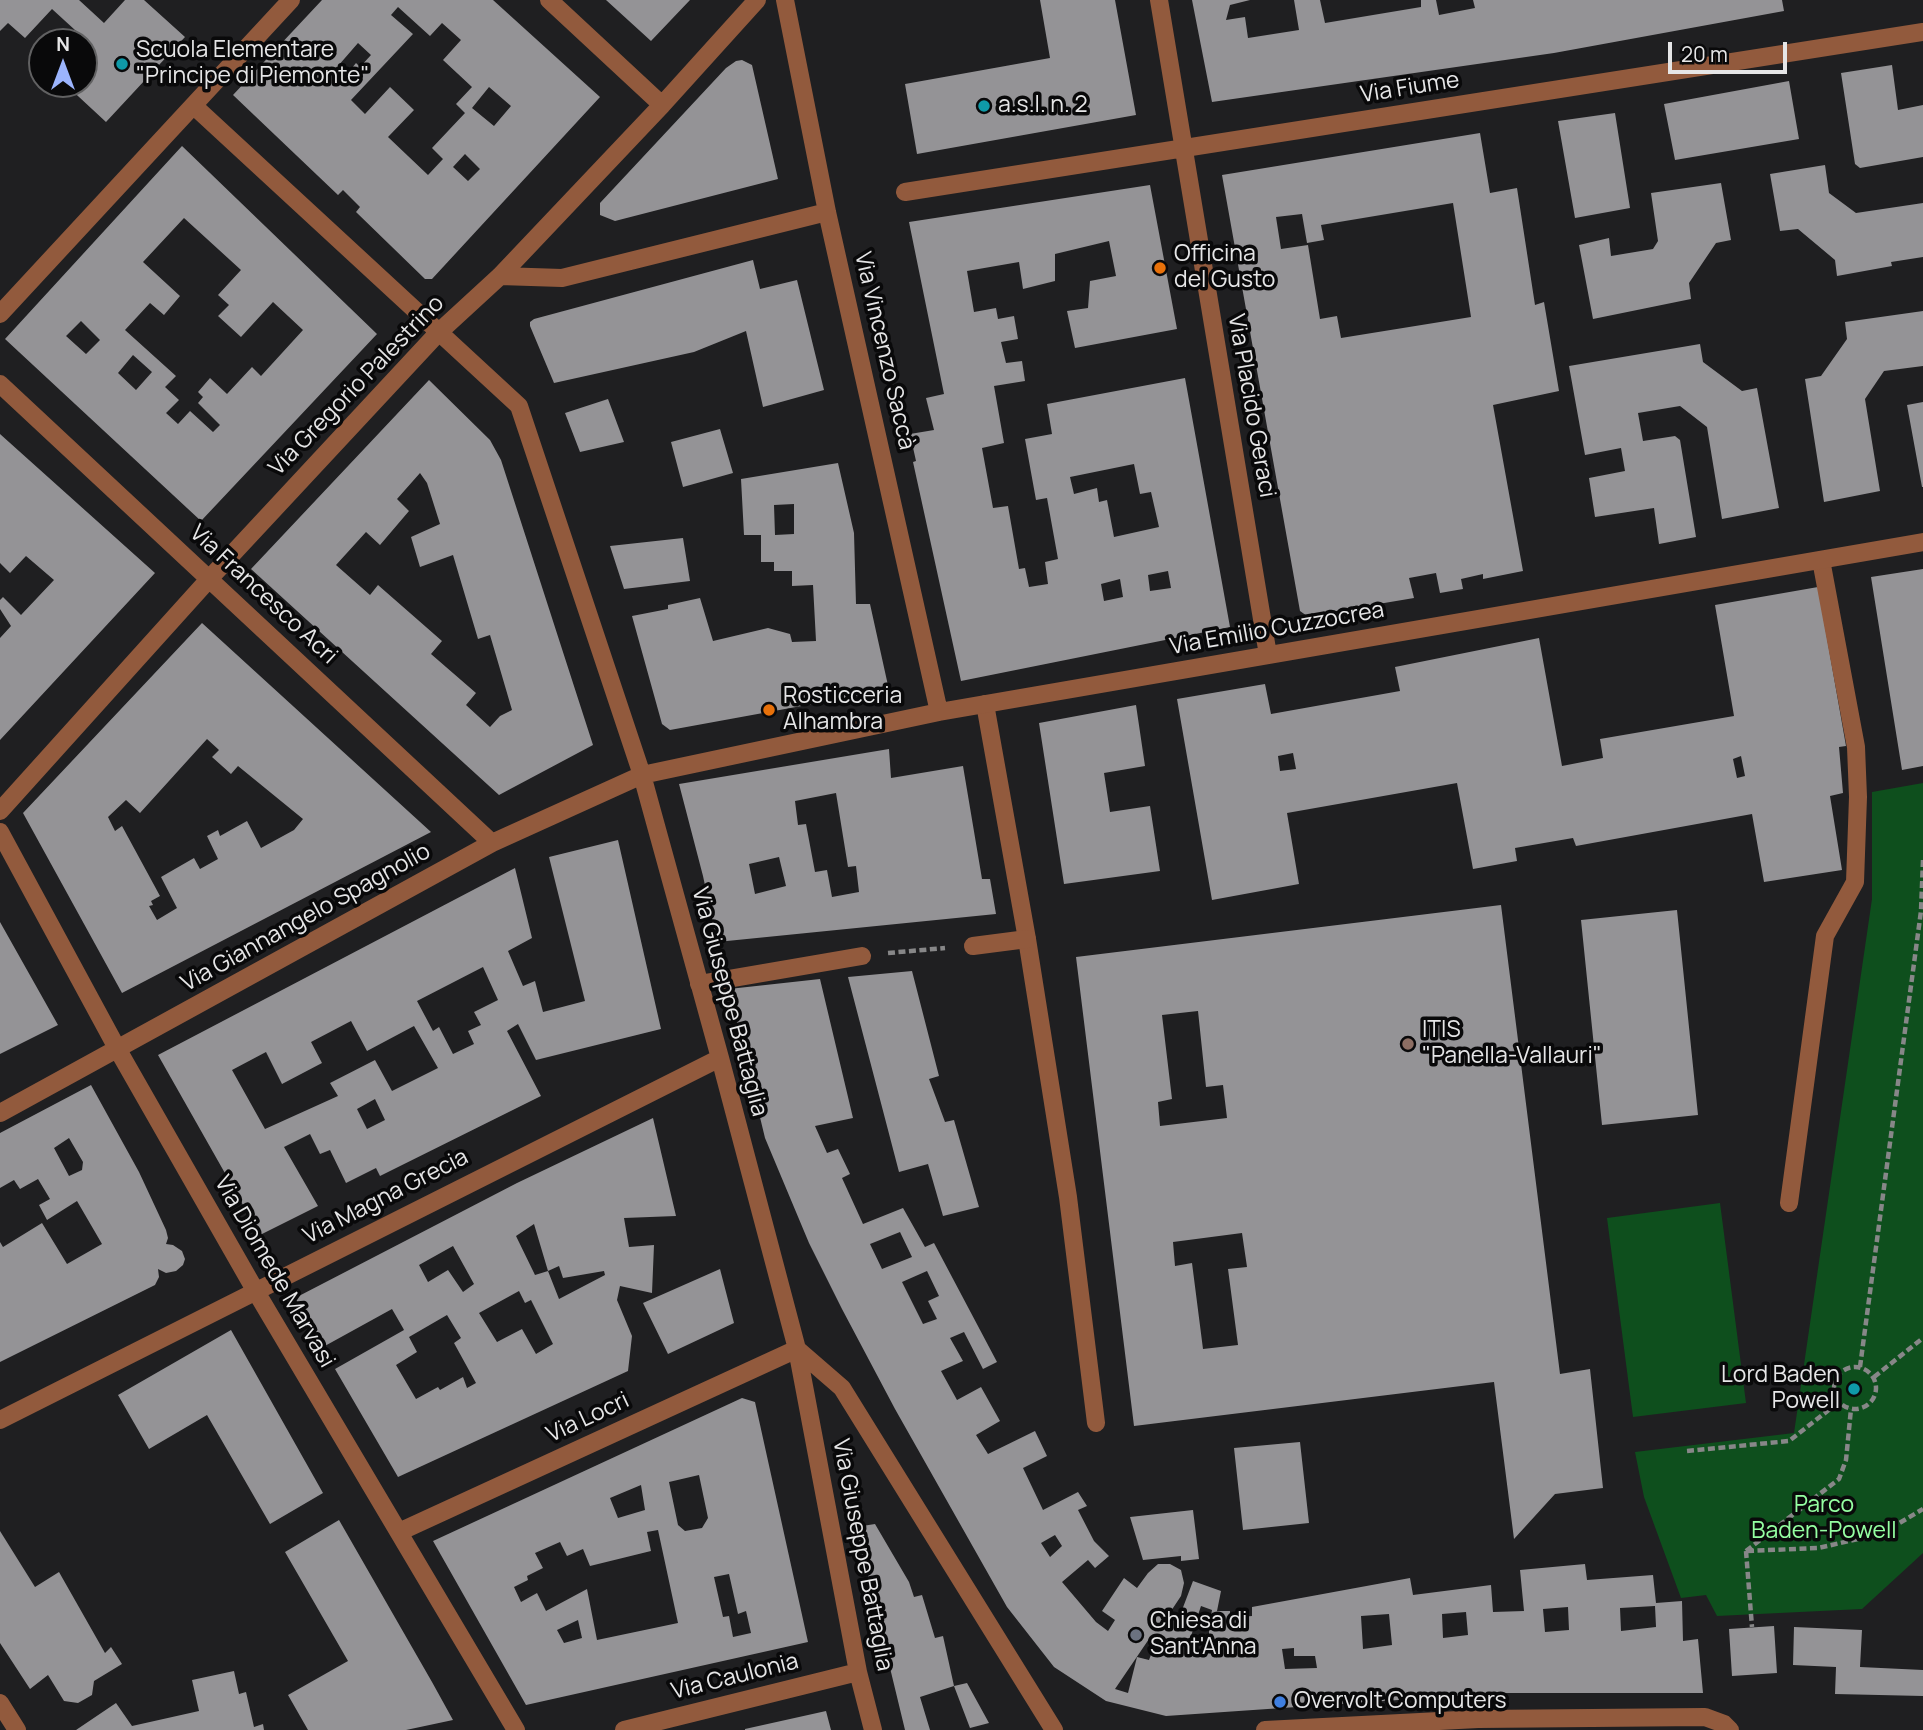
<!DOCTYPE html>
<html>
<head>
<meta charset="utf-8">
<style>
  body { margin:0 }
  #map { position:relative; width:1923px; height:1730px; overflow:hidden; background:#1f1f21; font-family:Manrope,sans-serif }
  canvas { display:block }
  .north { position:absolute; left:28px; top:28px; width:70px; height:70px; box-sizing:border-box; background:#09090a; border:2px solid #616162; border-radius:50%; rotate:0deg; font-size:19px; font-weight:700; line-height:28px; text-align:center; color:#e6e6e7 }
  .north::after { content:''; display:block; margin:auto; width:24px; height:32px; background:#9bb4fd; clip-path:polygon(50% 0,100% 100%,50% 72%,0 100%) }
  .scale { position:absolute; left:1668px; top:42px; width:119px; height:32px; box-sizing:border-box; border:4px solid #e6e6e7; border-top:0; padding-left:9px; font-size:21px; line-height:24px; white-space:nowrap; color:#e6e6e7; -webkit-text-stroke:5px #09090a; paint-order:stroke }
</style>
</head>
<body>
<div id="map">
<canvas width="1923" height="1730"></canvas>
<div class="north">N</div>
<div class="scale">20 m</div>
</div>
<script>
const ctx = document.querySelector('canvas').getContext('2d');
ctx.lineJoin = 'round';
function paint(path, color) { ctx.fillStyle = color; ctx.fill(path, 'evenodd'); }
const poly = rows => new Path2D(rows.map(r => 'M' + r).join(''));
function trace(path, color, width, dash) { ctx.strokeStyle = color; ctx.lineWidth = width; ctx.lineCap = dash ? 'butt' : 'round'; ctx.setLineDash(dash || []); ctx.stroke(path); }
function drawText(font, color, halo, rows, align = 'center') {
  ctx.font = font + ' Manrope,sans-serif'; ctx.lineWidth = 7; ctx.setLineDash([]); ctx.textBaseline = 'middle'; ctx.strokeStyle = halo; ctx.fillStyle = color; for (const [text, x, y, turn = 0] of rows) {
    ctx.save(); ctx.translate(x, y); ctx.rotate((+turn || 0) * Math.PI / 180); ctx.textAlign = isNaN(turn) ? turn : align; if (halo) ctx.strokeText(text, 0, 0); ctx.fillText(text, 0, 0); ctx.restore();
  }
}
paint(poly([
  [1923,783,1923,1553,1862,1609,1717,1616,1706,1595,1681,1598,1644,1497,1635,1452,1794,1433,1872,899,1872,792],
  [1720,1203,1746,1403,1633,1417,1607,1218]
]), '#0e4f1d');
paint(poly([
  [0,0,79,0,104,23,125,0,144,0,185,37,106,122,65,84,84,84,84,44,87,41,52,9,25,38,8,23,0,31],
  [322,0,493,0,600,97,432,279,425,279,356,212,360,207,343,190,338,195,233,95],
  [398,7,430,36,442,23,461,40,443,60,472,87,456,104,465,113,432,148,443,159,428,175,388,137,414,110,390,87,365,114,351,100,413,34,391,15],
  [358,43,371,55,360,67,356,63,347,74,338,66],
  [489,87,511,106,494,126,472,108],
  [465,154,480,169,468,181,453,167],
  [606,0,690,0,651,41],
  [1040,0,1115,0,1136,115,917,154,905,84,1050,58],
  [1192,0,1250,0,1230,5,1226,20,1245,17,1248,38,1299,30,1294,0,1320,0,1325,23,1421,7,1421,0,1436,0,1439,15,1475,8,1473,0,1782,0,1784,11,1554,53,1212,102],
  [742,60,752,65,778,179,615,221,600,215,600,203,726,68,736,61],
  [1892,65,1898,110,1923,105,1923,157,1860,168,1855,164,1841,73],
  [1789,81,1799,139,1675,160,1664,104],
  [1615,113,1630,208,1575,218,1558,121],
  [1480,133,1490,193,1517,188,1535,305,1544,302,1559,391,1493,405,1523,571,1483,579,1483,574,1461,579,1463,589,1440,593,1436,573,1409,578,1414,598,1307,616,1300,611,1222,175],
  [1453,203,1471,317,1341,338,1337,316,1320,319,1308,245,1281,249,1276,217,1302,214,1307,243,1324,240,1321,225],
  [182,146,377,334,201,521,5,339],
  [184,218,241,270,218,295,229,305,218,316,241,337,273,302,303,330,261,376,252,367,227,394,210,378,198,392,203,397,198,403,220,425,213,432,190,411,178,424,166,413,179,400,165,387,176,376,125,330,150,303,164,315,180,296,143,262],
  [81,321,100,340,86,354,66,336],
  [133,355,152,372,136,390,118,373],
  [1825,165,1829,193,1856,213,1923,203,1923,257,1891,262,1892,266,1837,276,1835,260,1798,229,1780,231,1770,174],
  [1721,183,1731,240,1716,243,1689,283,1691,299,1593,319,1579,245,1609,238,1611,256,1653,249,1658,241,1651,193],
  [1150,185,1177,329,1075,348,1067,311,1088,308,1090,281,1116,276,1109,241,1055,254,1055,281,1023,289,1019,262,967,271,974,312,996,308,998,319,1014,316,1018,339,1001,342,1006,363,1022,361,1025,381,994,386,1004,443,982,448,993,508,1008,506,1019,569,1025,568,1029,587,1048,584,1045,562,1058,559,1047,498,1036,500,1025,439,1052,434,1047,404,1185,378,1230,627,961,681,913,462,916,461,910,434,934,430,926,398,944,394,909,222],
  [1134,464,1140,494,1151,492,1159,527,1114,537,1107,500,1099,502,1097,488,1074,494,1070,477],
  [1168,571,1171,588,1150,591,1148,575],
  [1120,579,1123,597,1104,601,1101,584],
  [753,260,760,289,797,280,824,390,763,407,746,331,694,352,554,383,530,326,530,322,534,319],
  [1923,311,1923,366,1884,371,1865,399,1880,491,1824,502,1805,379,1821,376,1847,339,1845,322],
  [1700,344,1703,362,1742,391,1757,388,1779,508,1722,519,1707,427,1680,406,1638,413,1643,441,1675,436,1680,440,1696,537,1659,544,1654,508,1595,517,1589,478,1625,471,1621,448,1585,455,1569,366],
  [429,380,490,440,501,460,593,745,499,795,251,569],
  [420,473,427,483,440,524,411,537,420,567,453,555,478,639,490,635,512,710,500,716,490,727,466,705,476,693,431,654,442,641,378,585,370,595,336,565,366,532,380,545,409,511,397,499],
  [608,399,624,442,580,452,565,413],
  [1923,402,1923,487,1922,487,1907,405],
  [720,429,733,473,683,487,671,442],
  [0,434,155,573,0,740,0,638,11,626,0,609,0,600,3,597,21,615,54,580,26,556,10,573,0,563],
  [838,463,854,533,856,604,870,604,889,690,670,730,662,724,632,616,668,609,668,605,700,598,713,641,768,628,790,634,792,642,816,641,813,585,792,586,792,571,774,571,774,562,761,562,761,535,744,535,741,479],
  [794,504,794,534,775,535,774,505],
  [683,538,690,581,624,589,610,546],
  [1923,569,1923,766,1902,770,1871,577],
  [1818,587,1846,746,1839,747,1843,793,1830,796,1842,870,1764,882,1752,814,1576,846,1573,838,1515,848,1517,861,1473,869,1457,783,1287,813,1299,884,1212,900,1177,699,1265,684,1271,714,1400,691,1395,667,1539,638,1562,766,1603,758,1600,739,1734,716,1715,605],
  [1293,753,1296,769,1280,771,1278,756],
  [1741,756,1745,776,1737,778,1733,759],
  [202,623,431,832,122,993,23,813],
  [207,739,219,750,212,757,231,774,238,766,303,819,294,830,261,848,247,821,220,836,218,830,207,836,218,859,200,869,194,858,161,877,177,908,157,920,149,906,153,905,151,901,160,896,122,826,115,831,108,817,126,800,140,813],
  [1136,705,1145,766,1104,773,1110,812,1150,806,1160,871,1064,884,1039,723],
  [889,749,891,778,963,766,982,879,990,879,996,914,717,942,703,876,679,784],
  [836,793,848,867,856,866,859,892,832,897,827,870,815,872,806,824,798,825,795,801],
  [779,857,786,886,755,894,749,864],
  [618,840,661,1029,536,1060,518,1024,507,1031,541,1096,380,1176,376,1168,346,1183,330,1150,320,1154,310,1134,284,1147,318,1206,260,1235,158,1055,515,868,532,938,508,951,523,986,535,981,543,1012,585,1001,549,857],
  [483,967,498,1000,474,1012,481,1025,468,1031,474,1044,453,1054,439,1027,433,1031,417,1001],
  [351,1021,367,1051,414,1026,438,1068,392,1091,375,1060,330,1083,338,1096,265,1129,232,1070,266,1052,282,1084,322,1063,311,1042],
  [375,1099,385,1120,367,1129,357,1109],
  [1501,905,1560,1374,1590,1369,1603,1488,1555,1494,1514,1539,1494,1382,1134,1426,1076,957],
  [1198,1011,1206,1087,1223,1085,1227,1118,1160,1126,1158,1102,1172,1099,1162,1015],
  [1242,1233,1247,1267,1228,1269,1238,1345,1203,1349,1192,1263,1175,1266,1173,1242],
  [1677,910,1698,1115,1602,1125,1581,920],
  [0,922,58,1025,0,1054],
  [912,971,939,1076,929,1079,945,1122,954,1120,979,1207,943,1216,928,1164,899,1172,848,977],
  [820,979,853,1118,815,1126,827,1153,838,1149,850,1174,842,1178,863,1224,903,1208,925,1247,934,1243,997,1362,983,1369,964,1332,950,1338,963,1361,941,1371,957,1400,981,1387,1000,1421,976,1435,988,1454,1035,1431,1047,1456,1023,1468,1043,1510,1078,1492,1087,1506,1078,1510,1094,1541,1109,1556,1095,1568,1088,1560,1062,1582,1096,1622,1108,1631,1115,1620,1102,1611,1124,1578,1137,1588,1148,1573,1158,1564,1170,1564,1181,1570,1184,1583,1181,1596,1171,1611,1179,1618,1193,1581,1221,1591,1217,1611,1230,1611,1230,1618,1252,1616,1252,1607,1410,1578,1413,1595,1491,1585,1493,1612,1524,1611,1520,1570,1585,1564,1587,1580,1653,1575,1656,1603,1682,1601,1683,1641,1698,1639,1703,1693,1500,1693,1166,1716,1106,1701,1054,1667,1007,1607,895,1409,842,1309,809,1243,765,1138,729,989],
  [900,1232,912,1257,882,1269,870,1244],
  [927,1271,939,1296,928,1301,937,1319,923,1324,902,1282],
  [1055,1535,1062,1546,1050,1557,1041,1543],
  [1201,1606,1212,1610,1209,1628,1209,1651,1186,1651],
  [1655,1606,1656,1627,1621,1631,1620,1608],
  [1568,1607,1569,1630,1545,1632,1543,1609],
  [1466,1612,1468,1635,1443,1638,1442,1614],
  [1389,1614,1392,1645,1363,1649,1361,1616],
  [1149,1639,1155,1644,1149,1660,1137,1657,1128,1693,1115,1689],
  [1294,1648,1294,1656,1315,1656,1317,1668,1285,1669,1282,1649],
  [91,1085,139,1172,166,1230,168,1238,166,1244,173,1245,182,1251,185,1259,183,1265,176,1271,166,1273,158,1269,159,1277,155,1285,0,1362,0,1242,3,1247,42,1223,67,1264,102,1244,77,1201,47,1220,39,1205,50,1199,38,1179,20,1189,14,1180,0,1188,0,1133],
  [69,1138,83,1162,82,1170,69,1176,54,1148],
  [653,1118,676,1216,624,1218,629,1247,654,1245,652,1293,620,1286,617,1300,632,1336,628,1371,398,1477,335,1369,404,1330,403,1328,392,1309,323,1347,295,1298,517,1183],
  [534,1224,548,1271,559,1266,563,1278,604,1271,605,1275,559,1299,548,1271,535,1275,516,1236],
  [453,1246,474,1284,463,1292,448,1270,428,1282,419,1265],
  [519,1291,525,1303,531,1300,553,1344,536,1354,522,1329,497,1342,479,1313],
  [447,1315,461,1338,454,1343,476,1383,467,1388,463,1377,440,1390,438,1387,416,1399,396,1365,417,1352,409,1337],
  [720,1269,734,1323,668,1354,643,1303],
  [231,1330,323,1493,270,1524,207,1415,149,1449,118,1395],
  [742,1398,755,1402,808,1642,526,1705,433,1541],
  [699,1475,708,1518,702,1528,685,1531,678,1525,669,1482],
  [641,1485,645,1510,618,1518,610,1498],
  [658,1530,678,1623,597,1640,587,1589,546,1611,537,1593,521,1602,514,1587,528,1580,527,1576,543,1568,535,1553,560,1542,567,1556,583,1549,590,1566,651,1551,647,1532],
  [729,1574,738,1614,746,1611,751,1633,733,1637,729,1616,723,1617,714,1577],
  [578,1620,582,1638,564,1643,557,1630],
  [1300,1442,1309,1523,1243,1530,1234,1448],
  [1193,1510,1199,1559,1181,1561,1181,1556,1143,1560,1130,1517],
  [339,1520,432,1682,453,1720,406,1730,308,1730,288,1695,348,1661,285,1552],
  [875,1524,909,1582,914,1597,922,1595,935,1638,943,1636,954,1686,967,1683,989,1723,970,1728,954,1686,920,1697,930,1730,905,1730,856,1527],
  [0,1531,35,1587,59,1572,105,1653,111,1647,122,1664,94,1681,92,1695,78,1703,64,1701,48,1675,30,1689,0,1643],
  [1774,1626,1777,1673,1732,1676,1729,1629],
  [1794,1627,1862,1630,1860,1667,1923,1670,1923,1696,1835,1694,1836,1667,1793,1665],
  [234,1671,239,1694,246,1692,254,1727,263,1724,264,1730,76,1730,116,1703,132,1726,199,1711,192,1680],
  [826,1711,831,1730,745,1730,745,1729]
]), '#949396');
trace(poly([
  [888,953,945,948],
  '1834 1388a21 21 0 1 1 42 0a21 21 0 1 1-42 0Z',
  [1860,1367,1921,911,1923,860],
  [1874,1377,1923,1338],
  [1687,1451,1789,1441,1839,1402],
  [1746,1551,1839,1479,1846,1460,1851,1409],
  [1746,1551,1752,1627],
  [1747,1551,1818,1548,1881,1534,1923,1509]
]), '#878788', 4.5, [7, 3.5]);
trace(poly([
  [985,704,1027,939,1068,1197,1096,1423],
  [1789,1203,1825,936,1855,882,1858,797,1856,747,1821,560],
  [1265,1730,1478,1719,1705,1717,1724,1724,1730,1730]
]), '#925a3d', 18);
trace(poly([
  [973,946,1027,939]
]), '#925a3d', 18);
trace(poly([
  [549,0,662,105],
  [785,0,827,212,939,712],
  [1159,0,1268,655],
  [194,106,519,406,642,775,720,1058,797,1349,858,1672,873,1730],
  [905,192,1923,32],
  [500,276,562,278,827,212],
  [0,314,291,0],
  [0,384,492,843],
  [0,811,210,578,438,333,500,276,662,105,757,0],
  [0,832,118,1050,255,1290,516,1730],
  [699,984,862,956],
  [0,1113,492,843,642,775,939,712,1923,542],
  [0,1420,720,1058],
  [399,1532,797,1349,842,1388,1054,1730],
  [0,1703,17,1730],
  [624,1730,858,1672]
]), '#925a3d', 18);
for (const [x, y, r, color] of [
  [122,64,7,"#0f9aa8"],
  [984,106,7,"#0f9aa8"],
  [1160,268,7,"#e8710a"],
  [769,710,7,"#e8710a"],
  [1408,1044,7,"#8d6e63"],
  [1854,1389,7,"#0f9aa8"],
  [1136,1635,7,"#6b7280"],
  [1280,1702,7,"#3f7fe0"]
]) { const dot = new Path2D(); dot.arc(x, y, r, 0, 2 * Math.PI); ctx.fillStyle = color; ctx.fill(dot); trace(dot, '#09090a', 2.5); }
drawText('23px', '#e6e6e7', '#09090a', [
  ["Scuola Elementare",136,51],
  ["\"Principe di Piemonte\"",136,77],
  ["a.s.l. n. 2",998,106],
  ["Officina",1174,255],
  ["del Gusto",1174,281],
  ["Rosticceria",783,697],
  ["Alhambra",783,723],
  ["ITIS",1422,1031],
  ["\"Panella-Vallauri\"",1422,1057],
  ["Lord Baden",1840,1376,"right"],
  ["Powell",1840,1402,"right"],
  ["Chiesa di",1150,1622],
  ["Sant'Anna",1150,1648],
  ["Overvolt Computers",1294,1702]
], 'left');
drawText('23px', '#e6e6e7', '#09090a', [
  ["Via Fiume",1410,88,-9],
  ["Via Vincenzo Saccà",884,351,77],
  ["Via Gregorio Palestrino",357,386,-46],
  ["Via Placido Geraci",1251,406,80],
  ["Via Francesco Acri",263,595,43],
  ["Via Emilio Cuzzocrea",1277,629,-10],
  ["Via Giannangelo Spagnolio",306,918,-29],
  ["Via Giuseppe Battaglia",729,1002,75],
  ["Via Magna Grecia",386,1197,-27],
  ["Via Diomede Marvasi",274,1272,60],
  ["Via Locri",588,1418,-25],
  ["Via Giuseppe Battaglia",862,1555,79],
  ["Via Caulonia",735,1677,-14]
]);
drawText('23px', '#95ffa2', '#09090a', [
  ["Parco",1824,1506],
  ["Baden-Powell",1824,1532]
]);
</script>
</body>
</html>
